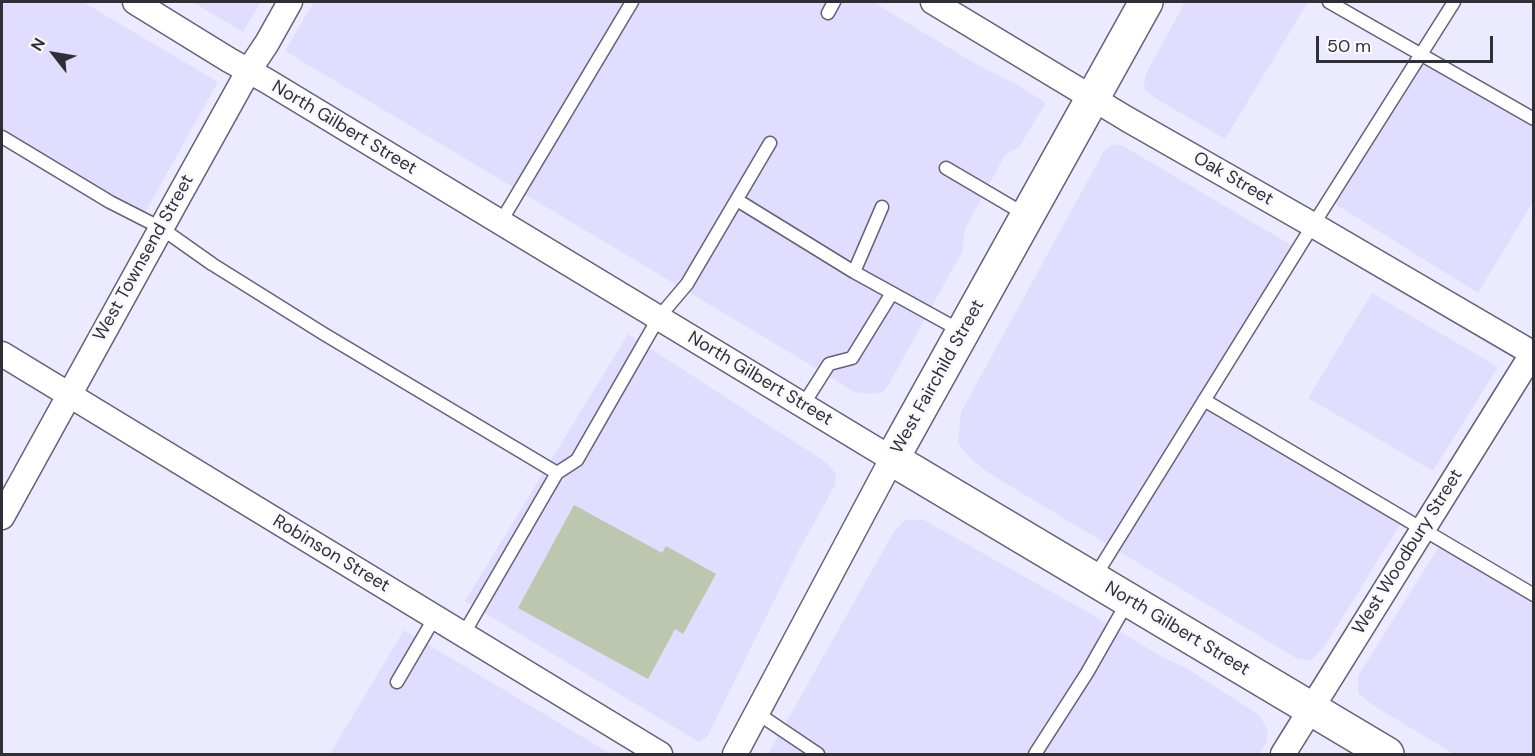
<!DOCTYPE html>
<html>
<head>
<meta charset="utf-8">
<style>
  body { margin:0 }
  #map { position:relative; width:1535px; height:756px; overflow:hidden; background:#eceaff; font-family:"DM Sans",sans-serif }
  canvas { display:block }
  .frame { position:absolute; inset:0; border:3px solid #302f38; pointer-events:none }
  .north { position:absolute; left:24px; top:24px; width:60px; height:60px; -webkit-text-stroke:4px #faf9ff; paint-order:stroke; rotate:301deg; font-size:16px; font-weight:700; line-height:24px; text-align:center; color:#302f38 }
  .north::after { content:''; display:block; margin:auto; width:21px; height:27px; background:#302f38; clip-path:polygon(50% 0,100% 100%,50% 72%,0 100%) }
  .scale { position:absolute; left:1316px; top:36px; width:177px; height:27px; box-sizing:border-box; border:3px solid #302f38; border-top:0; padding-left:8px; font-size:18px; line-height:21px; white-space:nowrap; color:#302f38; -webkit-text-stroke:4px #faf9ff; paint-order:stroke }
</style>
</head>
<body>
<div id="map">
<canvas width="1535" height="756"></canvas>
<div class="frame"></div>
<div class="north">N</div>
<div class="scale">50 m</div>
</div>
<script>
const ctx = document.querySelector('canvas').getContext('2d');
ctx.lineJoin = 'round';
function paint(path, color) { ctx.fillStyle = color; ctx.fill(path, 'evenodd'); }
const poly = rows => new Path2D(rows.map(r => 'M' + r).join(''));
function trace(path, color, width, dash) { ctx.strokeStyle = color; ctx.lineWidth = width; ctx.lineCap = dash ? 'butt' : 'round'; ctx.setLineDash(dash || []); ctx.stroke(path); }
function drawText(font, color, halo, rows, align = 'center') {
  ctx.font = font + ' "DM Sans",sans-serif'; ctx.lineWidth = 6; ctx.setLineDash([]); ctx.textBaseline = 'middle'; ctx.strokeStyle = halo; ctx.fillStyle = color; for (const [text, x, y, turn = 0] of rows) {
    ctx.save(); ctx.translate(x, y); ctx.rotate((+turn || 0) * Math.PI / 180); ctx.textAlign = isNaN(turn) ? turn : align; if (halo) ctx.strokeText(text, 0, 0); ctx.fillText(text, 0, 0); ctx.restore();
  }
}
paint(poly([
  [2,2,83,2,218,82,142,218,2,137],
  [192,2,261,2,243,32],
  [314,2,873,2,974,63,1018,85,1046,103,1019,147,1005,155,965,229,962,252,889,384,883,392,871,394,854,392,804,361,285,51],
  [1185,2,1308,2,1225,139,1155,98,1143,88,1146,74],
  [1422,55,1533,119,1533,202,1478,293,1329,200],
  [1113,144,1123,146,1298,249,1204,400,1404,518,1323,649,1310,661,1296,658,987,472,970,458,958,443,961,412,1104,151],
  [1372,293,1498,367,1433,471,1308,398],
  [628,334,827,463,836,474,835,485,798,552,707,737,699,742,465,601],
  [906,520,924,520,1089,613,1164,658,1186,668,1259,715,1268,730,1266,743,1259,754,768,754,895,530],
  [1443,540,1533,595,1533,754,1454,754,1371,704,1358,693,1358,676],
  [404,630,611,754,330,754]
]), '#e0ddfe');
paint(poly([
  [574,505,662,553,666,546,716,574,683,634,675,629,648,679,518,608]
]), '#bdc6ae');
const lane = poly([
  [1329,2,1534,119],
  [828,13,834,2],
  [2,137,110,202,161,228,212,264,324,334,557,473],
  [946,168,1026,215],
  [737,200,854,272],
  [882,207,854,272,961,331],
  [500,223,632,2],
  [1204,400,1534,595],
  [803,405,829,364,852,358,892,293],
  [1094,578,1313,225,1454,2],
  [463,635,557,473,577,460,659,317,687,284,770,143],
  [397,682,435,617],
  [757,713,818,754],
  [1035,754,1087,673,1128,601]
]);
const street = poly([
  [135,2,229,60,267,81,892,459,735,754],
  [933,2,1127,119,1313,225,1534,354],
  [2,354,660,754],
  [2,517,179,196,249,70,267,43,290,2],
  [1283,754,1534,351]
]);
const secondary = poly([
  [1146,2,892,459,1387,754]
]);
trace(lane, '#636177', 15);
trace(street, '#636177', 27);
trace(secondary, '#636177', 36);
trace(lane, '#fff', 12);
trace(street, '#fff', 24);
trace(secondary, '#fff', 33);
drawText('18px', '#302f38', '#faf9ff', [
  ["North Gilbert Street",344,128,31],
  ["Oak Street",1233,179,30],
  ["West Townsend Street",144,258,-61],
  ["West Fairchild Street",938,377,-61],
  ["North Gilbert Street",760,379,31],
  ["West Woodbury Street",1408,552,-58],
  ["Robinson Street",331,554,31],
  ["North Gilbert Street",1177,629,31]
]);
</script>
</body>
</html>
